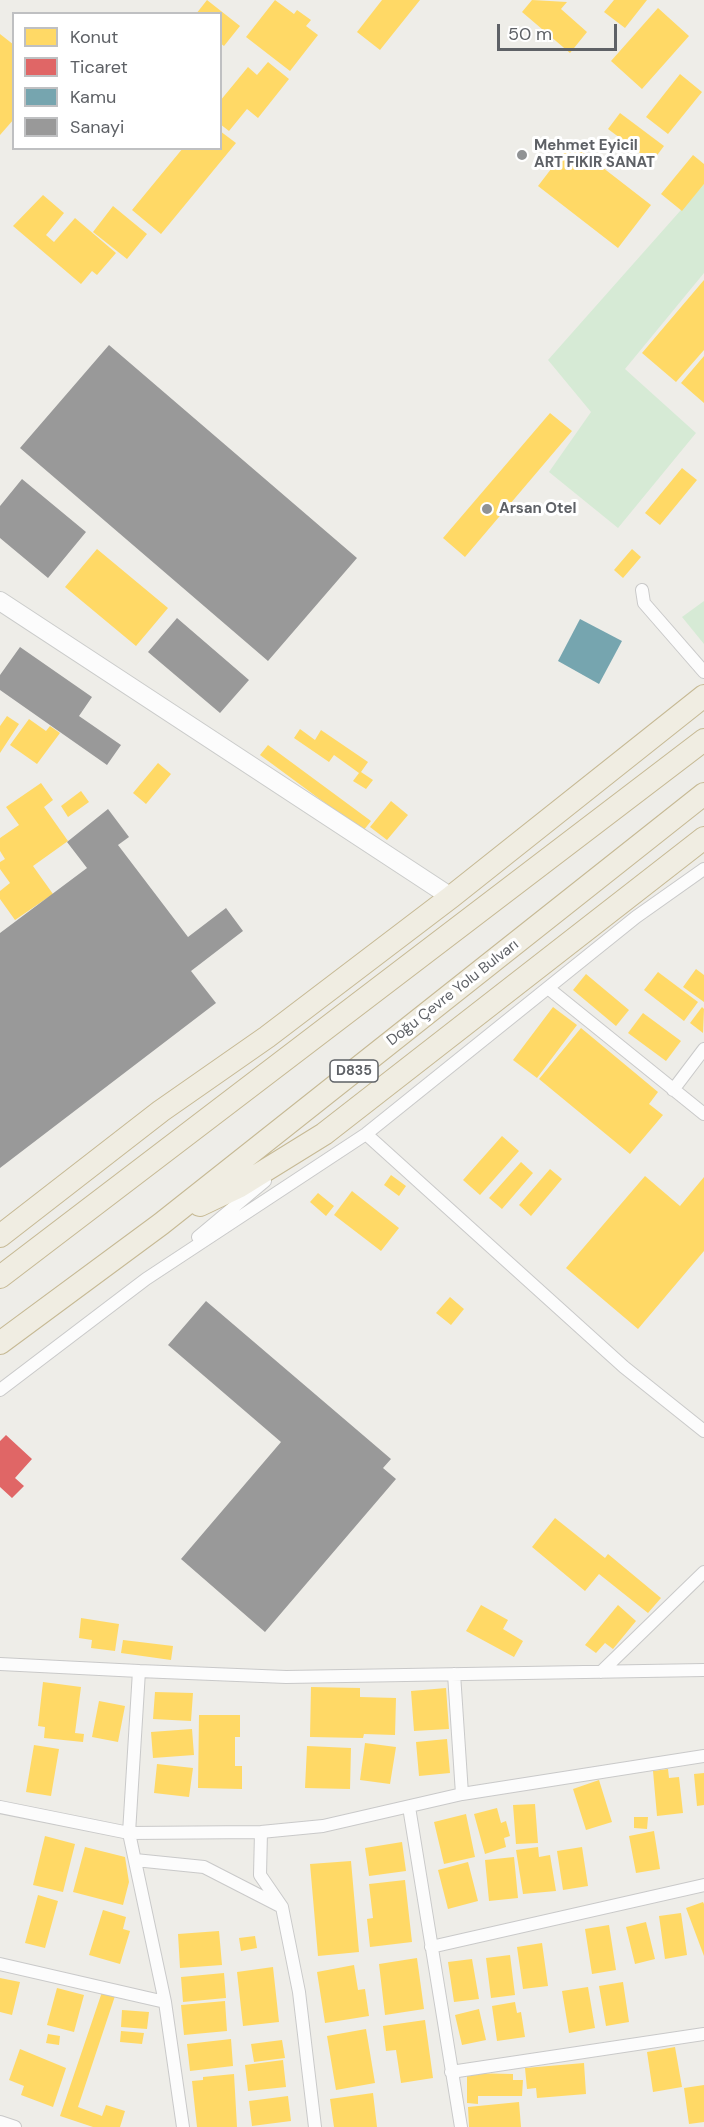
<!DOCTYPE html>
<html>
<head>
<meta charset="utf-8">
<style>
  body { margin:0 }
  #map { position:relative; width:704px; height:2127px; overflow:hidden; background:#eeede8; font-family:"DM Sans",sans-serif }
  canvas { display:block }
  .legend { position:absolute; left:12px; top:12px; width:210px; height:138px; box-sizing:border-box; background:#fff; border:2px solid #bfc0c2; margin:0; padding:8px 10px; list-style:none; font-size:18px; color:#5e6166 }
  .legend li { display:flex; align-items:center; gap:12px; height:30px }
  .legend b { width:30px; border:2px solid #bfc0c2 }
  .scale { position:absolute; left:497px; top:24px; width:120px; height:27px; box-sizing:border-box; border:3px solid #5e6166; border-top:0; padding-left:8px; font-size:18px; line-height:21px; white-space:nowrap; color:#5e6166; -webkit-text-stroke:4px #fff; paint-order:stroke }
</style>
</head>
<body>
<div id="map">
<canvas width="704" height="2127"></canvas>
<ul class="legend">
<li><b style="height:16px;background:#ffd966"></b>Konut</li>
<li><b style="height:16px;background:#e06666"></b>Ticaret</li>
<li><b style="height:16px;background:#76a5af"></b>Kamu</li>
<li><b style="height:16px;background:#999"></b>Sanayi</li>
</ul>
<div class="scale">50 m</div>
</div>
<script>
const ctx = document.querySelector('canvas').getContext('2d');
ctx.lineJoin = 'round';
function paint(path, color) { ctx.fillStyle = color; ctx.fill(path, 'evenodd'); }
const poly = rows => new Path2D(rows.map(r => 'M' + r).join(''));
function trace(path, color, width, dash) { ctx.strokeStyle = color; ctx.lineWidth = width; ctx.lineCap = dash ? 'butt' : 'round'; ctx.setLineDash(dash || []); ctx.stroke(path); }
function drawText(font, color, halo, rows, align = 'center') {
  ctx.font = font + ' "DM Sans",sans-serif'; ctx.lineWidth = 6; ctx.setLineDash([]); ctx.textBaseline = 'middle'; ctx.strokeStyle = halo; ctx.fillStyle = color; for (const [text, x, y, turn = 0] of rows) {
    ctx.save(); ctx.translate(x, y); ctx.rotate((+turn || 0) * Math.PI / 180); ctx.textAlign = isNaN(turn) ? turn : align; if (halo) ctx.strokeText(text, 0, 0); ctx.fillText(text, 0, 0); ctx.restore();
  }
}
paint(poly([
  [704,184,704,273,625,369,696,433,618,528,549,472,591,412,548,360],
  [704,601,704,644,682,617]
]), '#d6ead5');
paint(poly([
  [207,0,240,26,224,46,220,43,220,14,196,14],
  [275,0,294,14,297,10,311,20,306,26,318,35,290,71,246,37],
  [382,0,420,0,380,50,357,32],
  [532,0,567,2,561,9,587,32,570,53,522,12],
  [614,0,647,0,625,28,604,12],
  [658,8,689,36,642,89,611,61],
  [0,34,14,45,14,119,0,135],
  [268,62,289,79,258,118,247,109,229,131,220,124,220,101,248,67,257,75],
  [680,74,702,92,668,134,646,117],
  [620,113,664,146,652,162,608,129],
  [220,131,236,143,161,234,132,210,183,148,220,148],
  [571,143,651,205,618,248,538,186],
  [693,155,704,164,704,184,682,211,661,194],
  [43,195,64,213,46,235,54,242,75,218,116,253,97,275,92,271,81,284,13,226],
  [113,206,147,234,127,259,93,232],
  [704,280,704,350,676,382,642,353],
  [704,356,704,403,681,383],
  [550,413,572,431,465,557,443,538],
  [682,468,697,480,660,525,645,513],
  [97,549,168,608,136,646,65,587],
  [632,549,641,557,623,578,614,570],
  [7,716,19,724,0,753,0,726],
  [29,719,46,731,50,726,60,733,37,764,10,745],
  [300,729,315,740,321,730,368,762,361,772,373,780,366,789,353,781,359,773,334,755,329,762,294,738],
  [268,745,371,821,363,831,260,755],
  [158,763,171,774,146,804,133,793],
  [41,783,53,800,44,807,68,841,33,866,53,894,15,920,0,899,0,891,10,883,0,869,0,862,5,859,0,851,0,838,19,825,6,807],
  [81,791,89,802,68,817,61,806],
  [391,801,408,815,387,840,370,827],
  [696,969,704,975,704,1002,683,987],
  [658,972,698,1002,684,1021,644,990],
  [586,974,629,1010,616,1026,573,990],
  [553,1007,577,1025,537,1078,513,1060],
  [702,1007,704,1009,703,1033,690,1023],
  [643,1013,681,1041,666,1061,628,1033],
  [581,1028,658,1092,649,1104,663,1115,630,1154,539,1079],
  [502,1136,519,1151,480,1195,463,1180],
  [521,1162,533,1173,502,1209,489,1198],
  [550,1169,562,1179,531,1216,519,1205],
  [391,1175,406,1186,399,1196,384,1185],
  [645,1176,680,1206,704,1177,704,1251,638,1329,566,1268],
  [352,1191,399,1228,381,1251,334,1215],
  [318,1193,334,1206,326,1216,310,1202],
  [450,1297,464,1309,451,1325,436,1313],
  [555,1518,605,1558,608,1554,661,1598,648,1613,599,1574,585,1591,532,1547],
  [481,1605,508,1620,503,1629,523,1641,514,1657,466,1631],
  [618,1605,636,1621,613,1649,605,1643,596,1653,585,1645],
  [81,1618,119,1624,115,1651,91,1648,92,1640,79,1638],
  [123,1640,173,1646,171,1660,121,1653],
  [43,1682,81,1687,75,1733,84,1734,83,1742,44,1738,45,1727,38,1726],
  [311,1687,360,1688,360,1697,396,1698,395,1735,364,1734,363,1738,310,1737],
  [446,1688,449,1729,414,1731,411,1691],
  [155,1692,193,1693,191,1721,153,1719],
  [99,1701,125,1706,118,1742,92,1737],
  [199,1715,240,1715,240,1737,235,1737,235,1766,242,1766,242,1789,198,1788],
  [192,1729,194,1755,153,1758,151,1732],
  [447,1739,450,1773,419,1776,416,1742],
  [365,1743,396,1747,390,1784,360,1780],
  [34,1745,59,1749,51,1796,26,1792],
  [307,1746,351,1748,350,1789,305,1788],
  [157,1764,193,1768,189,1797,154,1793],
  [668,1769,669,1778,679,1777,683,1813,657,1816,653,1771],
  [704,1773,704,1805,697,1806,694,1774],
  [599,1780,612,1822,586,1830,573,1789],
  [535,1804,538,1843,516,1844,513,1805],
  [497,1808,501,1823,506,1821,510,1836,504,1838,506,1847,485,1854,474,1814],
  [466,1814,475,1857,444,1864,434,1822],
  [634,1817,648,1817,647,1829,634,1828],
  [654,1831,660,1869,636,1873,629,1836],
  [45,1836,75,1844,63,1892,33,1885],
  [402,1842,406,1871,369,1876,365,1848],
  [85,1847,125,1857,129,1882,123,1905,73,1892],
  [538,1847,539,1857,550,1855,556,1891,523,1894,516,1850],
  [582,1847,588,1886,563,1890,557,1851],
  [514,1857,518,1898,489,1901,485,1860],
  [351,1861,359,1952,318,1956,310,1864],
  [468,1862,478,1901,448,1909,438,1870],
  [405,1880,412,1942,370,1947,367,1919,373,1918,369,1884],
  [38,1895,58,1901,45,1948,25,1943],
  [703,1902,704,1904,704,1956,686,1908],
  [103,1910,126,1917,123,1929,130,1931,120,1964,89,1955],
  [681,1913,687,1955,665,1959,659,1916],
  [646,1922,655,1959,635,1964,626,1927],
  [609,1925,616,1970,592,1974,585,1929],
  [219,1931,222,1965,180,1968,178,1934],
  [255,1936,257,1948,241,1951,239,1938],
  [542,1943,548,1986,523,1989,517,1947],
  [510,1955,515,1995,491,1998,486,1958],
  [417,1958,424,2009,385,2015,379,1964],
  [472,1959,479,1999,454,2002,448,1962],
  [354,1965,358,1990,365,1989,369,2016,325,2023,317,1972],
  [273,1967,279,2022,243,2026,237,1972],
  [224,1973,226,1998,183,2002,181,1977],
  [0,1978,20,1982,12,2015,0,2012],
  [623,1982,629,2022,606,2026,599,1986],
  [588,1987,595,2028,569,2033,562,1991],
  [57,1988,84,1995,74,2032,47,2025],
  [102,1992,115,1996,78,2107,102,2116,106,2105,125,2111,120,2127,93,2127,60,2116],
  [225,2001,227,2031,184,2035,181,2005],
  [515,2002,517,2013,521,2012,525,2037,497,2041,492,2006],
  [479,2009,486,2040,462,2045,455,2015],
  [122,2010,149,2012,147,2029,121,2027],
  [425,2020,433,2078,401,2083,396,2050,386,2051,383,2026],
  [366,2029,375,2083,336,2090,327,2036],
  [121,2031,144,2033,142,2044,120,2042],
  [48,2034,60,2036,59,2045,46,2043],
  [231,2039,233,2066,190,2071,187,2044],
  [282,2040,285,2058,254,2062,251,2044],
  [675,2047,682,2087,653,2092,647,2052],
  [20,2049,66,2068,53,2107,21,2095,24,2086,9,2080],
  [283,2060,286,2087,248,2091,245,2065],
  [584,2063,586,2094,537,2098,536,2088,527,2089,525,2068],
  [467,2073,513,2074,513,2080,523,2080,522,2096,478,2096,478,2104,467,2103],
  [234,2074,237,2127,197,2127,192,2081,203,2080,203,2077],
  [704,2085,704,2122,689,2124,684,2088],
  [373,2093,377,2127,334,2127,330,2099],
  [288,2096,291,2121,252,2126,249,2101],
  [519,2102,521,2127,469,2127,468,2107]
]), '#ffd966');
paint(poly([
  [6,1435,32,1459,15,1478,24,1486,12,1498,0,1487,0,1441]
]), '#e06666');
paint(poly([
  [580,619,622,641,599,684,558,661]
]), '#76a5af');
paint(poly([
  [109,345,357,558,268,661,20,448],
  [22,479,86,532,48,578,0,538,0,506],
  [177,618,249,680,220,713,148,652],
  [20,647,92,697,79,716,121,745,107,765,0,690,0,675],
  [108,809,129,837,118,845,188,937,226,908,243,931,191,971,216,1003,0,1168,0,933,87,868,67,842],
  [206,1301,391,1459,383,1468,396,1479,265,1632,181,1559,281,1442,168,1345]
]), '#999');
const street = poly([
  [642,590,644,603,704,672],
  [548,988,704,1114],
  [673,1090,704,1049],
  [366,1134,624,1367,704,1431],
  [198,1237,265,1181],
  [0,1390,146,1279,366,1134,636,917,704,869],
  [0,1664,139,1671],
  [601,1672,704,1572],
  [454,1674,462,1794],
  [0,1807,129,1833,261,1832,323,1826,462,1794,704,1756],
  [409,1807,461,2127],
  [261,1832,260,1875,282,1907,299,1992,315,2127],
  [135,1860,204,1867,280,1906],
  [431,1947,704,1885],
  [0,1964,165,2002],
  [451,2072,704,2034],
  [0,2122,15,2127],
  [183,2127,165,2002,129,1833,139,1671,286,1677,704,1670]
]);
const secondary = poly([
  [0,601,451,897]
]);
const highway = poly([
  [200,1205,240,1186,324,1134,704,838],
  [0,1236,161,1111,267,1037,451,897,704,696],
  [0,1277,704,740],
  [0,1343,161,1224,704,794]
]);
trace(street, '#c9c9c9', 14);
trace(secondary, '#cacbca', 20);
trace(highway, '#c6b994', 24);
trace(street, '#fcfcfc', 12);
trace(secondary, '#fcfcfc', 18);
trace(highway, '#f0ede2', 22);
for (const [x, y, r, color] of [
  [522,155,6,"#909294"],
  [487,509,6,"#909294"]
]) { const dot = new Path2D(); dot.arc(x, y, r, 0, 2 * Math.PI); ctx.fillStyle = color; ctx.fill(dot); trace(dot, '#fff', 2); }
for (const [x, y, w] of [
  [354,1071,48]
]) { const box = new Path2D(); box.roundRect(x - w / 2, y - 11, w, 22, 4.5); ctx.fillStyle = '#fff'; ctx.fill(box); trace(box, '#5e6166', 1.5); }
drawText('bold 14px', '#5e6166', null, [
  ["D835",354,1071]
]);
drawText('bold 15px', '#5e6166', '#fff', [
  ["Mehmet Eyicil",534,146],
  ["ART FIKIR SANAT",534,163],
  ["Arsan Otel",499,509]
], 'left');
drawText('15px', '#5e6166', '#fff', [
  ["Doğu Çevre Yolu Bulvarı",453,993,-38]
]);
</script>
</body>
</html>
